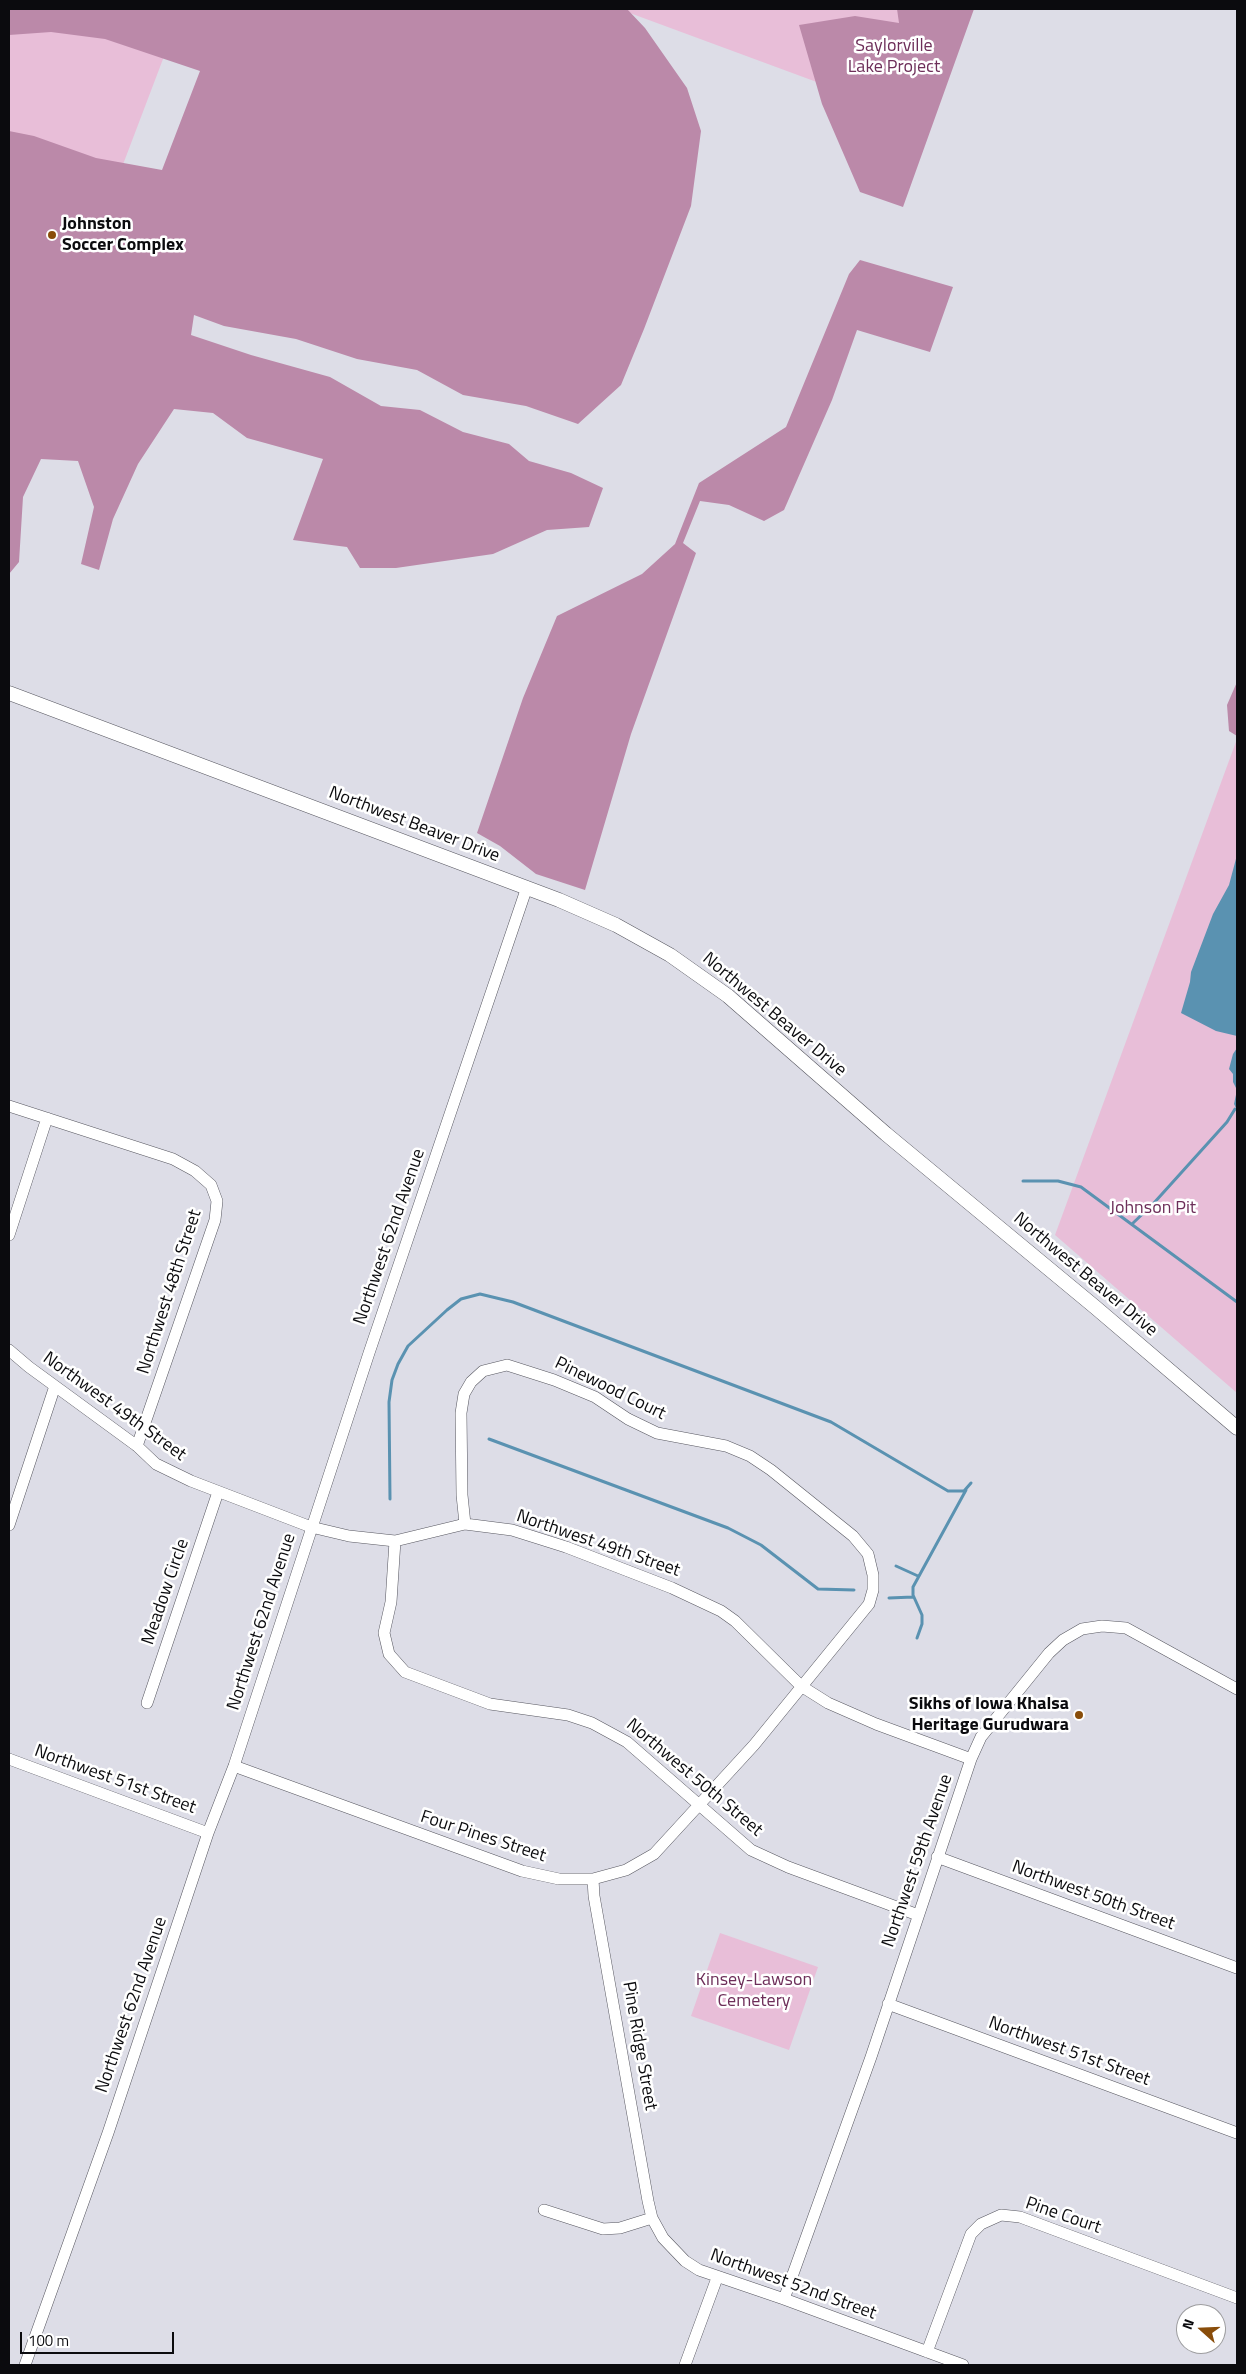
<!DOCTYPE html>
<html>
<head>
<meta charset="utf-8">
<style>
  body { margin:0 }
  #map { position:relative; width:1246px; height:2374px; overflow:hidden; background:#dddde7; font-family:"Titillium Web",sans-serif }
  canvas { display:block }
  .frame { position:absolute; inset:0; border:10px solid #0b0b0e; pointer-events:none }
  .north { position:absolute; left:1176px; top:2304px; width:50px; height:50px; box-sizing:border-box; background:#fff; border:1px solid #9d9d9f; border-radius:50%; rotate:290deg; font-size:14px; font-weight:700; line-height:20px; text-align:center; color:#0b0b0e }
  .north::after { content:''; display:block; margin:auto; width:18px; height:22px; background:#894d0a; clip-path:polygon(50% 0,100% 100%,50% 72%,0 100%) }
  .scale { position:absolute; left:20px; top:2332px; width:154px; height:22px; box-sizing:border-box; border:2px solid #0b0b0e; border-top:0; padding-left:6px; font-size:15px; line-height:18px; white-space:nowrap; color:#0b0b0e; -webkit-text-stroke:4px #fff; paint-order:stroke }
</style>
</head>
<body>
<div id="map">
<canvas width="1246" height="2374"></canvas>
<div class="frame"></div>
<div class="north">N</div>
<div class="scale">100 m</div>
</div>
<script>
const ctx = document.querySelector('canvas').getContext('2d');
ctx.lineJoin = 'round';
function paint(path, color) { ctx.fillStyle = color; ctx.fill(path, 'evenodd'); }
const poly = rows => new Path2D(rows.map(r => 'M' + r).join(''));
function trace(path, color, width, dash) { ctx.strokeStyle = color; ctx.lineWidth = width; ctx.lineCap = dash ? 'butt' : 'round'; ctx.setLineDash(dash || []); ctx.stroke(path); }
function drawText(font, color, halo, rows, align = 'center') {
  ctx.font = font + ' "Titillium Web",sans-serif'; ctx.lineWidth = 5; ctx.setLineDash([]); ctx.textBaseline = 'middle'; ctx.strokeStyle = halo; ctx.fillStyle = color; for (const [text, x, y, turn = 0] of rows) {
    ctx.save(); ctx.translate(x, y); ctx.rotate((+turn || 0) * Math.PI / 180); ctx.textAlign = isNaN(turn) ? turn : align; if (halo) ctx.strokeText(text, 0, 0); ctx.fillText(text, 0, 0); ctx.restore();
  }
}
paint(poly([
  [9,9,182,9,89,254,9,439],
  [619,9,967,9,925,122],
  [1237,739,1237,1393,1055,1235],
  [720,1933,818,1967,789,2050,691,2016]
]), '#e8bed8');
paint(poly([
  [9,9,627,9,645,28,687,88,701,131,691,206,644,329,621,385,578,424,526,406,463,395,417,370,357,359,296,339,224,326,194,315,191,335,251,355,330,377,381,406,420,410,463,432,509,444,529,461,571,473,603,488,589,527,547,530,493,554,396,568,360,568,347,547,293,540,323,459,247,438,213,413,174,409,138,464,113,519,99,570,81,564,94,507,78,461,41,459,23,497,19,562,9,574,9,131,34,136,96,158,162,170,200,71,105,39,51,32,9,35],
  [897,9,974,9,903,207,860,192,822,104,799,25,855,16,899,23],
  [860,260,953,287,930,352,857,330,832,400,784,510,764,521,729,505,700,501,683,543,696,553,631,734,585,890,536,874,500,846,477,833,523,698,557,616,642,574,675,544,699,483,786,427,849,274],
  [1237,682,1237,736,1229,731,1227,705]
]), '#bb89a9');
paint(poly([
  [1237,855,1237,1036,1216,1031,1181,1013,1190,982,1191,972,1213,914,1229,885],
  [1237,1048,1237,1110,1234,1104,1237,1090,1233,1082,1233,1074,1229,1069,1233,1054]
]), '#5a92b1');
trace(poly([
  [1023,1181,1058,1181,1081,1187,1237,1302],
  [1132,1224,1153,1204,1227,1122,1235,1109],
  [489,1439,728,1528,761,1545,818,1589,854,1590],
  [390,1499,389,1402,392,1380,398,1364,408,1346,447,1310,461,1299,480,1294,513,1302,831,1422,948,1491,964,1491,971,1483],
  [896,1566,918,1576],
  [889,1598,913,1597],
  [917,1638,922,1624,922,1615,913,1595,913,1587,966,1490]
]), '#5a92b1', 3);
const minor = poly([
  [9,1106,173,1159,195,1171,211,1185,217,1201,215,1220,137,1446],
  [9,1235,47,1118],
  [9,1350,29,1367,137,1446,156,1464,191,1481,311,1527,349,1536,395,1541,465,1524,512,1530,566,1547,672,1588,721,1611,735,1621,801,1686,828,1703,876,1724,971,1759],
  [9,1525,55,1386],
  [395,1541,391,1602,384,1633,389,1654,405,1672,490,1704,568,1715,592,1723,627,1742,751,1850,788,1867,918,1915],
  [147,1703,218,1492],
  [9,1759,208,1833],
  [234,1766,522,1871,559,1879,593,1879,626,1870,654,1854,754,1745,869,1604,873,1590,873,1575,868,1554,853,1536,771,1470,750,1456,726,1446,657,1433,628,1419,595,1397,554,1380,507,1365,483,1371,471,1382,464,1394,461,1413,462,1495,465,1524],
  [937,1857,1237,1968],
  [593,1879,594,1896,648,2201,652,2218,663,2238,685,2261,699,2270,784,2299,963,2365],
  [888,2004,1237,2133],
  [544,2210,603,2229,620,2228,652,2218],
  [784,2299,871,2057,971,1759,981,1737,1049,1653,1063,1640,1082,1629,1102,1626,1126,1628,1237,1689],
  [927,2352,971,2234,981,2224,1001,2215,1020,2217,1237,2298],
  [25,2365,108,2133,208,1833,234,1766,369,1353,527,887],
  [685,2365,717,2278]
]);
const major = poly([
  [9,693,559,900,616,925,670,955,728,996,886,1134,1095,1307,1237,1428]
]);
trace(minor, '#575760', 12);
trace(major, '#575760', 15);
trace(minor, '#fff', 11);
trace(major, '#fff', 14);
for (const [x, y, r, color] of [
  [52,235,5,"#894d0a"],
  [1079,1715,5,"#894d0a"]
]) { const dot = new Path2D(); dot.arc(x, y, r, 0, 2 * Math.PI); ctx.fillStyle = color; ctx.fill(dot); trace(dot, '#fff', 2); }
drawText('18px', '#6d2e59', '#fff', [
  ["Saylorville",894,47],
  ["Lake Project",894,68],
  ["Johnson Pit",1153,1209],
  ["Kinsey-Lawson",754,1981],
  ["Cemetery",754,2002]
]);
drawText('bold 18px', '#0b0b0e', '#fff', [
  ["Johnston",62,225],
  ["Soccer Complex",62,246],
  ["Sikhs of Iowa Khalsa",1069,1705,"right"],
  ["Heritage Gurudwara",1069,1726,"right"]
], 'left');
drawText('18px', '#0b0b0e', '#fff', [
  ["Northwest Beaver Drive",414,825,21],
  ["Northwest Beaver Drive",774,1015,40],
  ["Northwest 62nd Avenue",390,1237,-71],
  ["Northwest Beaver Drive",1085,1275,40],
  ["Northwest 48th Street",170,1292,-72],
  ["Pinewood Court",610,1389,26],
  ["Northwest 49th Street",114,1407,36],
  ["Northwest 49th Street",598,1544,19],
  ["Meadow Circle",166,1592,-71],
  ["Northwest 62nd Avenue",262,1622,-72],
  ["Northwest 50th Street",694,1778,40],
  ["Northwest 51st Street",115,1780,20],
  ["Four Pines Street",483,1837,18],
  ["Northwest 59th Avenue",918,1861,-71],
  ["Northwest 50th Street",1093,1896,20],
  ["Northwest 62nd Avenue",132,2005,-71],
  ["Pine Ridge Street",639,2046,80],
  ["Northwest 51st Street",1069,2052,20],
  ["Pine Court",1063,2216,19],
  ["Northwest 52nd Street",793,2285,20]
]);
</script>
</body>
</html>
